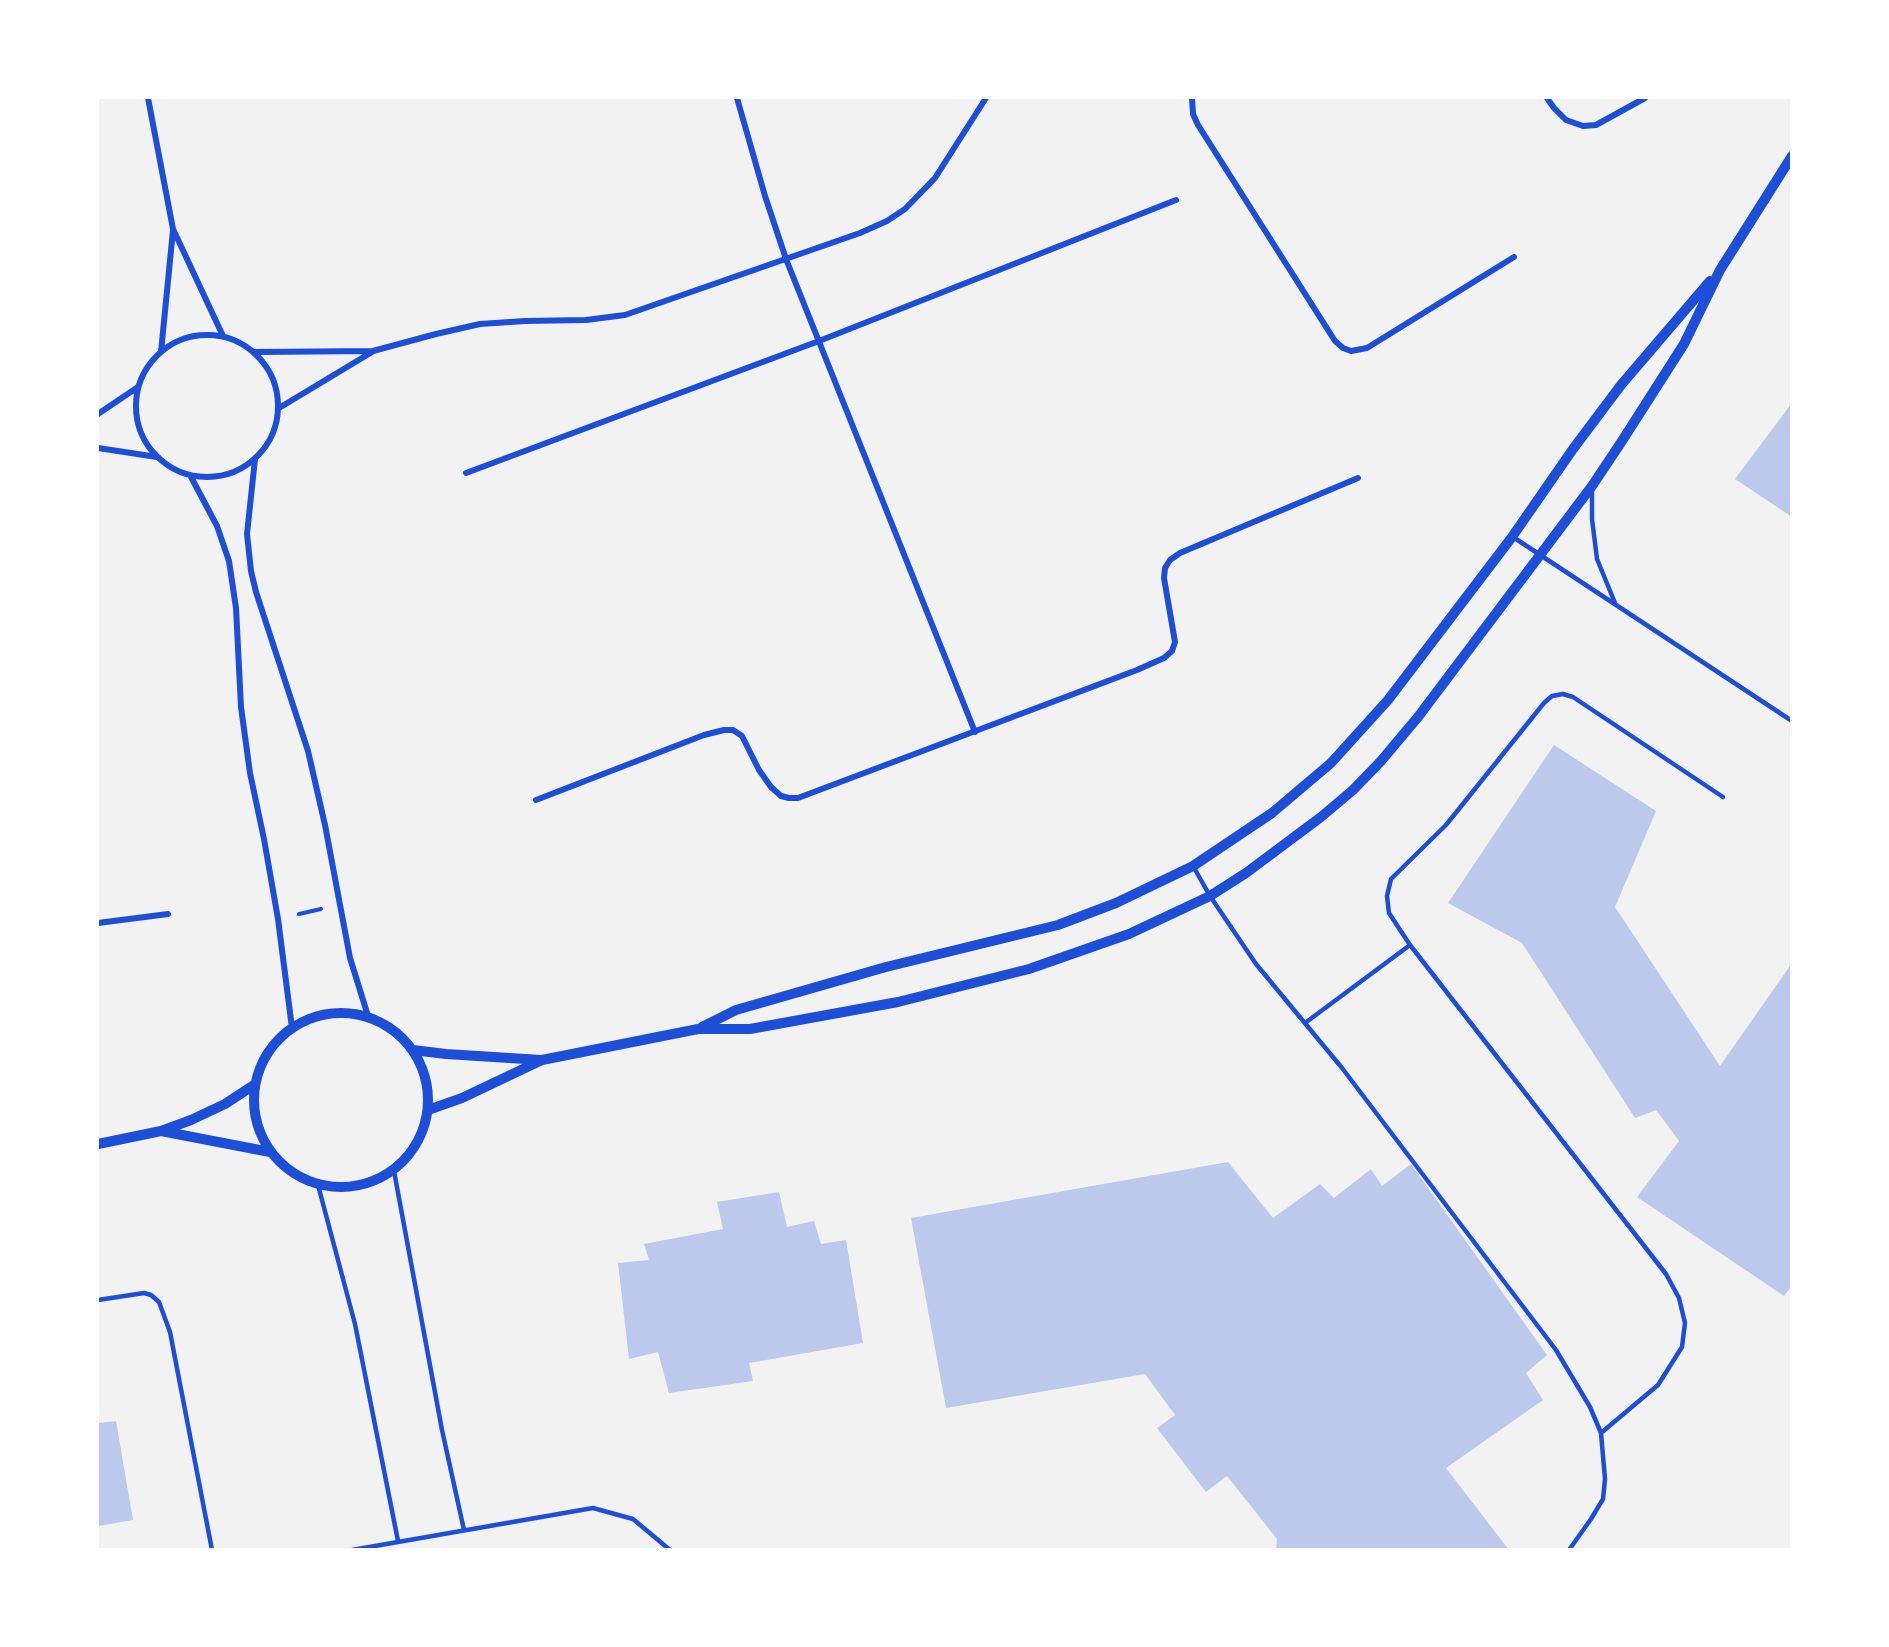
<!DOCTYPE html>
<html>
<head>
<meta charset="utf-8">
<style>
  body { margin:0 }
  #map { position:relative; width:1889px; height:1647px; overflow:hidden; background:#f2f2f2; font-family:"Sofia Sans Condensed",sans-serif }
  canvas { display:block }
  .frame { position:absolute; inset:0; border:99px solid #fff; pointer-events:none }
</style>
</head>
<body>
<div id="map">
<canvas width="1889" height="1647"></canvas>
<div class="frame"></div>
</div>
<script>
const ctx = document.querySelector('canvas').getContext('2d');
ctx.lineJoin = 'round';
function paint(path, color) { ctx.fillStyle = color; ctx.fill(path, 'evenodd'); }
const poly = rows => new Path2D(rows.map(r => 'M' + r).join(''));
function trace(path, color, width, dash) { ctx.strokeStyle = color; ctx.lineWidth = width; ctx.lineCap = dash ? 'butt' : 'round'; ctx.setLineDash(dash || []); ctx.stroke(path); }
paint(poly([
  [1792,403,1792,517,1735,479],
  [1554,745,1656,811,1615,907,1720,1066,1792,963,1792,1286,1784,1296,1637,1197,1679,1141,1656,1110,1635,1118,1522,943,1448,903],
  [1228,1162,1273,1218,1320,1184,1334,1198,1371,1169,1382,1186,1411,1164,1547,1355,1526,1373,1543,1400,1446,1468,1509,1550,1276,1550,1277,1539,1227,1476,1206,1492,1157,1428,1175,1415,1145,1374,946,1408,911,1218],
  [779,1192,787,1227,814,1221,821,1244,846,1240,863,1343,749,1363,753,1381,669,1393,658,1352,629,1359,618,1263,649,1260,644,1244,723,1229,717,1202],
  [116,1421,133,1520,98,1526,98,1423]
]), '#bdc9ec');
trace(poly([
  [299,914,321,909]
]), '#1d4ed8', 4);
trace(poly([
  [1592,489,1592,519,1597,559,1615,603],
  [1513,537,1792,721],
  [1193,866,1210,896,1256,964,1342,1068,1556,1350,1590,1407,1601,1433,1605,1479,1603,1499,1591,1519,1569,1550],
  [1305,1023,1410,945],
  [394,1171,442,1430,464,1530],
  [318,1185,355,1324,398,1541],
  [98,1300,144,1293,151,1295,159,1302,170,1332,212,1550],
  [1601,1433,1658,1385,1682,1347,1685,1323,1679,1298,1666,1274,1410,945,1389,913,1387,896,1391,879,1446,825,1544,703,1552,696,1563,694,1573,697,1723,797],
  [352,1550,593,1508,633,1519,670,1550]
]), '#1d4ed8', 4.5);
trace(poly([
  [148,98,173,229,223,336],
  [737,98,765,196,786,259,975,732],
  [1192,98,1193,114,1198,125,1328,330,1335,341,1343,348,1351,351,1367,348,1514,257],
  [1547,98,1554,108,1566,120,1583,126,1596,125,1645,98],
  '136 406a71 71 0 1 1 142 0a71 71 0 1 1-142 0Z',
  [161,352,173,230],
  [255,352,373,351,436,334,480,324,525,321,586,320,625,315,860,233,887,221,905,209,935,178,986,98],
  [279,408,372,352],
  [98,414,138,387],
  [98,448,157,457],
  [255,459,247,534,251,571,256,592,308,751,325,825,350,958,368,1016],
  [466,473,819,341,1176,200],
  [190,475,217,526,229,561,236,608,241,707,250,773,264,839,278,919,292,1028],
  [536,800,704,735,724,730,733,730,742,736,759,770,771,787,781,796,789,798,798,798,1137,670,1164,658,1172,651,1175,642,1164,578,1165,568,1170,560,1180,553,1358,478],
  [98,923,168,914]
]), '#1d4ed8', 6);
trace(poly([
  '254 1100a87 87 0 1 1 174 0a87 87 0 1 1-174 0Z',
  [702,1027,736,1010,886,967,1058,925,1116,903,1193,866,1272,813,1331,763,1388,700,1512,537,1573,449,1621,385,1710,281],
  [413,1050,446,1054,541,1060],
  [428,1110,462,1098,542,1060,698,1029,750,1029,898,1002,1029,969,1129,934,1210,896,1246,873,1321,817,1353,790,1381,761,1418,717,1592,486,1622,441,1684,344,1720,270,1792,156],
  [161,1131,270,1152],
  [98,1144,161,1131,191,1120,225,1104,254,1085]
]), '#1d4ed8', 10);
</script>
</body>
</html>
